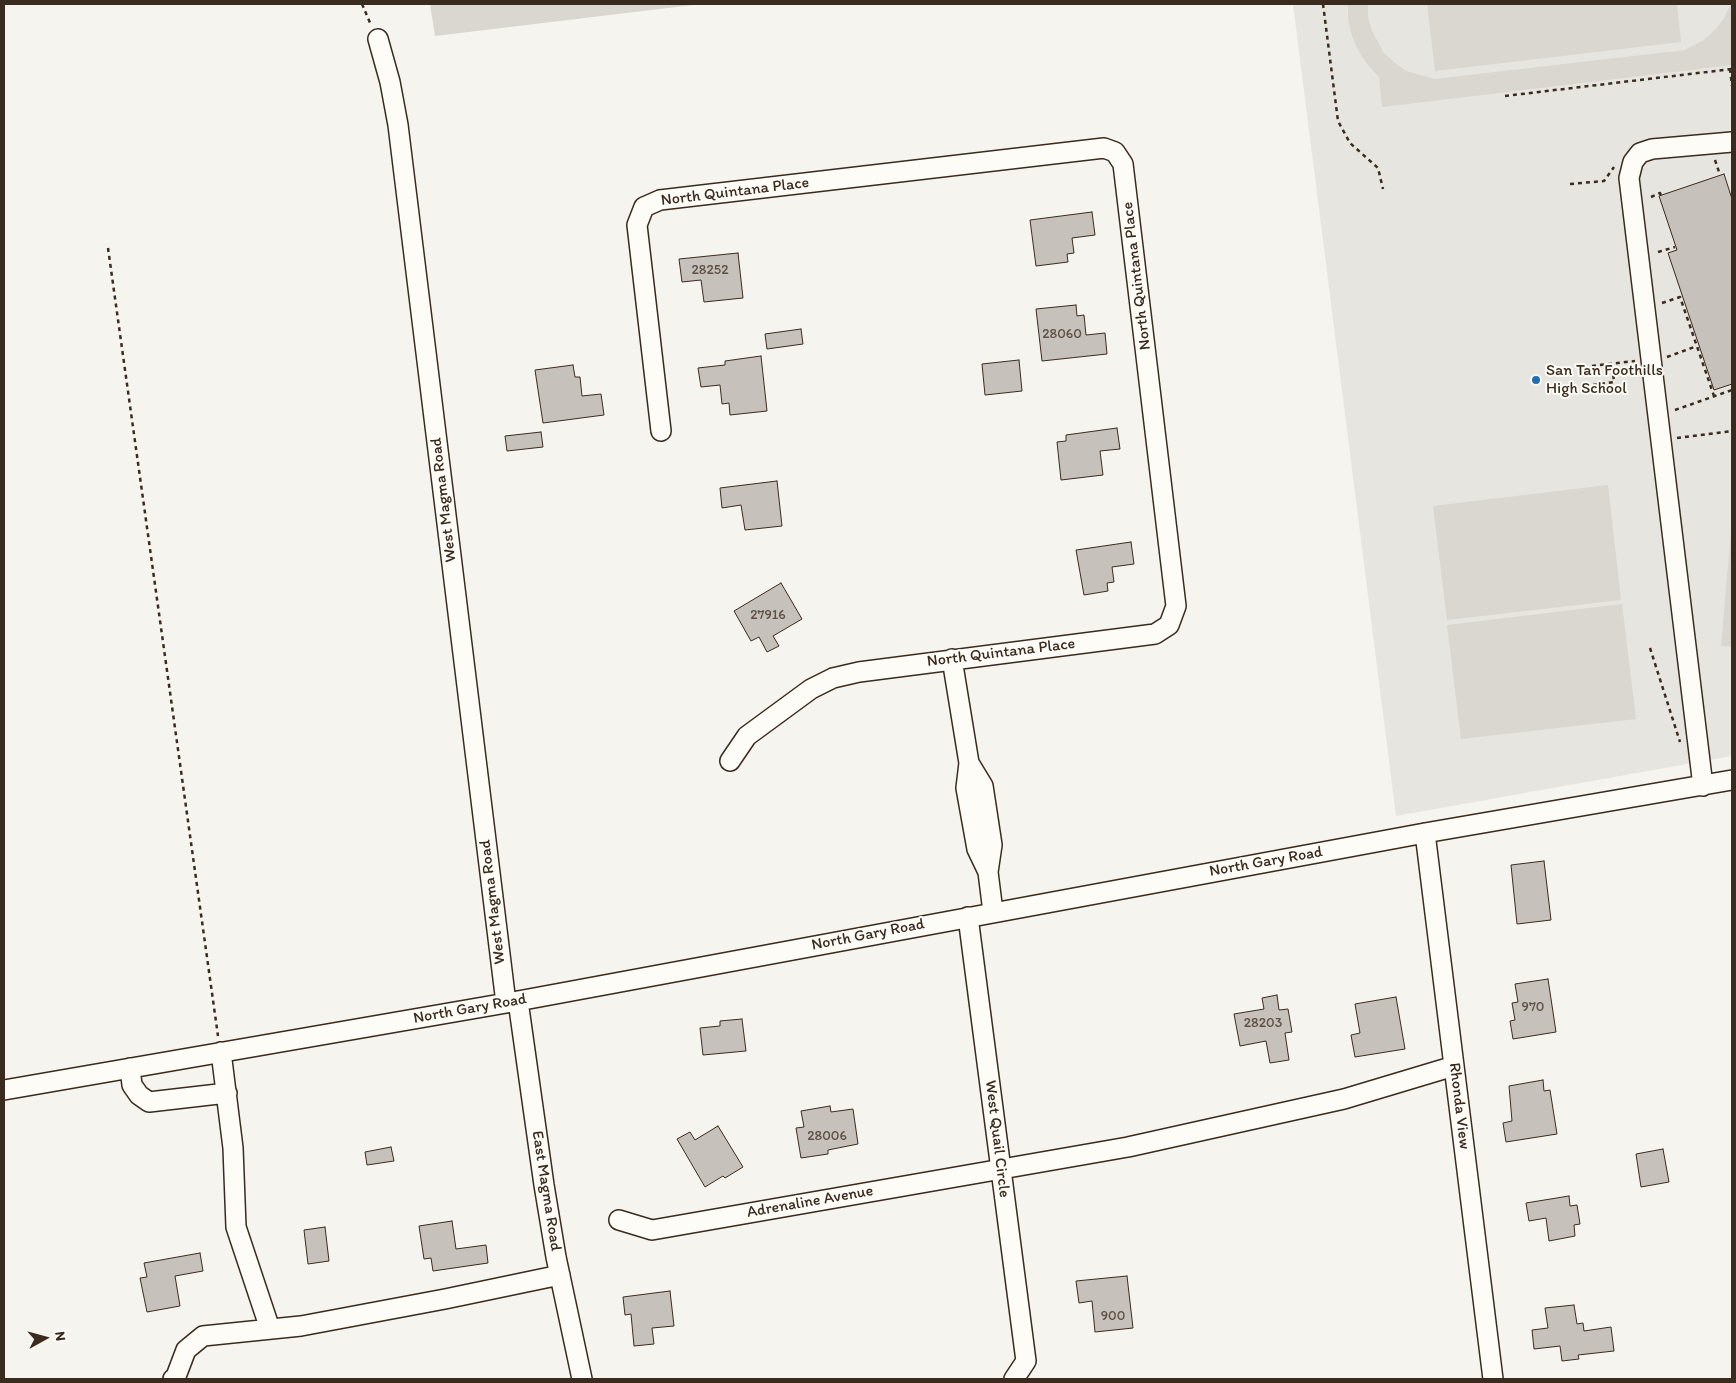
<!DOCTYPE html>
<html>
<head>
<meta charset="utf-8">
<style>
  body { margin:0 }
  #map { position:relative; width:1736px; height:1383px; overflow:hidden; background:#f5f4ee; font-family:Itim,sans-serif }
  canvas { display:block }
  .frame { position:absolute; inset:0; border:5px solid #3b2a1e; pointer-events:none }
  .north { position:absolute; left:20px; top:1313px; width:50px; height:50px; -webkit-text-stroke:4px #fdfcf7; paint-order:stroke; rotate:83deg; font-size:14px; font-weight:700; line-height:20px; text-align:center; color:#3b2a1e }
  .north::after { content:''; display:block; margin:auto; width:18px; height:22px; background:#3b2a1e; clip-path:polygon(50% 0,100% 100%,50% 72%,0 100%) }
</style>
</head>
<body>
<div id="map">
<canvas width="1736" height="1383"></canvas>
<div class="frame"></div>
<div class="north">N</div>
</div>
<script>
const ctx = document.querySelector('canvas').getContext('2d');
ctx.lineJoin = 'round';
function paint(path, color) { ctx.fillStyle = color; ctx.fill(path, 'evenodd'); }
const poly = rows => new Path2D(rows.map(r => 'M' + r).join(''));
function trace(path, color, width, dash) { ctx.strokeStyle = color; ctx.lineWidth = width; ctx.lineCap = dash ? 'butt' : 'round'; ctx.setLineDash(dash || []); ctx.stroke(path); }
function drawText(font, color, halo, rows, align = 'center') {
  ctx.font = font + ' Itim,sans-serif'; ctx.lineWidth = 4; ctx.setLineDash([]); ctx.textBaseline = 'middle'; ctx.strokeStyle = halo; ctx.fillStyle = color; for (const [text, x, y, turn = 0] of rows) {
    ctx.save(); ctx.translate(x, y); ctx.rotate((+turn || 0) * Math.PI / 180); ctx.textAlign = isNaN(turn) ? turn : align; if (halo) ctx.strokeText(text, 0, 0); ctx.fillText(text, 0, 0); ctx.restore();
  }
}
paint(poly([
  [1293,4,1732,4,1732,756,1396,816]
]), '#e7e5df');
paint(poly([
  [430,4,701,4,435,36],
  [1348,4,1368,4,1368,17,1372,31,1384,53,1395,63,1406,71,1435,79,1685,50,1704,40,1714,31,1723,20,1731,4,1732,4,1732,65,1382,107,1379,77,1367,64,1358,50,1352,36,1348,19],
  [1427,4,1677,4,1681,42,1435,71],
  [1608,485,1621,600,1447,620,1433,506],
  [1732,521,1732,647,1721,646],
  [1622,604,1636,719,1461,739,1447,625]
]), '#dad6d0');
const building = poly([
  [1724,174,1732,199,1732,384,1714,390,1668,253,1677,250,1659,196,1724,174],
  [1092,212,1095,235,1072,238,1074,253,1067,254,1068,262,1036,266,1030,220,1092,212],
  [738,253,743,298,704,302,701,280,682,282,679,259,738,253],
  [1076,305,1077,316,1084,315,1086,335,1105,333,1107,354,1042,361,1036,309,1076,305],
  [801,329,803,344,767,349,765,334,801,329],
  [761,356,767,411,730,415,729,403,722,404,720,385,701,387,698,368,725,365,725,361,761,356],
  [1019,360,1022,391,985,395,982,364,1019,360],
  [573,365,575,377,580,377,582,396,601,394,604,415,543,423,535,370,573,365],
  [1117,428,1120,449,1100,451,1103,475,1061,480,1057,442,1066,441,1066,435,1117,428],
  [541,432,543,447,507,451,505,436,541,432],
  [777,481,782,526,745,530,741,505,722,508,720,488,777,481],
  [1131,542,1134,564,1112,567,1114,582,1107,583,1108,591,1084,595,1076,550,1131,542],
  [781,583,802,619,773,636,779,646,767,652,759,637,751,641,734,611,781,583],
  [1544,861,1551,920,1517,924,1511,865,1544,861],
  [1548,979,1556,1032,1513,1039,1510,1021,1515,1020,1512,1003,1518,1002,1515,984,1548,979],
  [1277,995,1279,1010,1288,1009,1292,1032,1285,1033,1289,1060,1270,1063,1266,1041,1240,1046,1234,1014,1264,1009,1262,998,1277,995],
  [1396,997,1405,1049,1355,1057,1351,1035,1360,1033,1355,1004,1396,997],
  [742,1019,746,1051,703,1055,700,1028,720,1026,720,1021,742,1019],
  [1543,1080,1544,1091,1550,1090,1557,1134,1506,1142,1503,1123,1512,1121,1509,1086,1543,1080],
  [830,1106,831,1112,853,1109,858,1144,828,1150,828,1154,801,1158,796,1128,804,1127,801,1111,830,1106],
  [718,1126,743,1167,725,1178,723,1176,705,1187,677,1139,690,1132,695,1140,718,1126],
  [391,1147,394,1161,367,1165,365,1152,391,1147],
  [1663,1149,1669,1182,1641,1187,1636,1154,1663,1149],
  [1569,1196,1570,1206,1577,1205,1580,1224,1574,1225,1575,1236,1549,1241,1546,1218,1529,1221,1526,1203,1569,1196],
  [452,1221,456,1249,486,1245,488,1263,433,1271,431,1258,424,1259,419,1226,452,1221],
  [325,1227,329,1261,308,1264,304,1230,325,1227],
  [200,1253,203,1271,175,1276,180,1306,147,1312,140,1278,147,1277,144,1263,200,1253],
  [1127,1276,1133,1328,1095,1332,1092,1301,1079,1303,1076,1281,1127,1276],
  [670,1291,674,1326,652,1328,654,1344,634,1346,631,1314,625,1315,623,1297,670,1291],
  [1574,1305,1577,1324,1583,1323,1584,1331,1611,1327,1614,1351,1578,1355,1579,1359,1562,1361,1560,1346,1534,1349,1532,1330,1548,1328,1545,1308,1574,1305]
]);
paint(building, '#c7c1bb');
trace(building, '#3b2a1e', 1);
const minor = poly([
  [378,39,390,82,398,125,506,1003],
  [661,431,637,225,644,207,660,200,1104,148,1115,152,1123,164,1176,606,1169,625,1155,634,859,672,833,678,811,689,747,736,730,761],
  [952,659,969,763,966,788,977,849,988,872,993,912],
  [969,763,983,786,992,845,988,872],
  [1703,786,1629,178,1633,162,1640,153,1652,149,1732,142],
  [1425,833,1493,1379],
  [968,917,1026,1361,1014,1379],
  [518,1001,544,1185,556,1257,582,1379],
  [221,1052,233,1148,236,1227,270,1329],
  [130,1068,132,1085,139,1095,149,1102,227,1093],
  [4,1090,518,1001,1425,833,1732,780],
  [619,1220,652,1230,1128,1147,1344,1099,1454,1066],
  [173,1379,175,1379,186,1350,203,1336,301,1326,445,1299,560,1275]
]);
trace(minor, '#3b2a1e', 22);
trace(poly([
  [362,4,371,25],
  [1323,4,1338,121,1350,143,1378,168,1383,189],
  [1730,69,1732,86],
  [1505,96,1732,69],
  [1715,160,1720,175],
  [1570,184,1604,181,1614,167],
  [1651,197,1660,193,1661,195],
  [108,248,218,1036],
  [1658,252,1675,247],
  [1662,303,1680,297,1714,396],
  [1667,357,1697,346],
  [1592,366,1635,361],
  [1593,385,1614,382,1612,364],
  [1675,410,1732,390],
  [1677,438,1732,431],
  [1650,648,1680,742]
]), '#3b2a1e', 2.5, [4, 4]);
trace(minor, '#fdfcf7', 19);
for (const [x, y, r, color] of [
  [1536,380,5,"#1f6fb2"]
]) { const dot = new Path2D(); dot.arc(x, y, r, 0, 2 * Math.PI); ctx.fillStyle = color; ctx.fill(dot); trace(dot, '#fdfcf7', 2); }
drawText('14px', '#5e5045', null, [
  ["28252",710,270],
  ["28060",1062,334],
  ["27916",768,615],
  ["970",1533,1007],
  ["28203",1263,1023],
  ["28006",827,1136],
  ["900",1113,1316]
]);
drawText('16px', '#3b2a1e', '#fdfcf7', [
  ["North Quintana Place",735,192,-7],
  ["North Quintana Place",1137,276,-97],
  ["West Magma Road",444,500,-97],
  ["North Quintana Place",1001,653,-7],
  ["North Gary Road",1266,862,-10],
  ["West Magma Road",493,902,-97],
  ["North Gary Road",868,935,-11],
  ["North Gary Road",470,1009,-10],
  ["Rhonda View",1459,1106,83],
  ["West Quail Circle",997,1139,83],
  ["East Magma Road",546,1191,81],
  ["Adrenaline Avenue",810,1202,-10]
]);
drawText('16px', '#3b2a1e', '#fdfcf7', [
  ["San Tan Foothills",1546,371],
  ["High School",1546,389]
], 'left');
</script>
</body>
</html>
